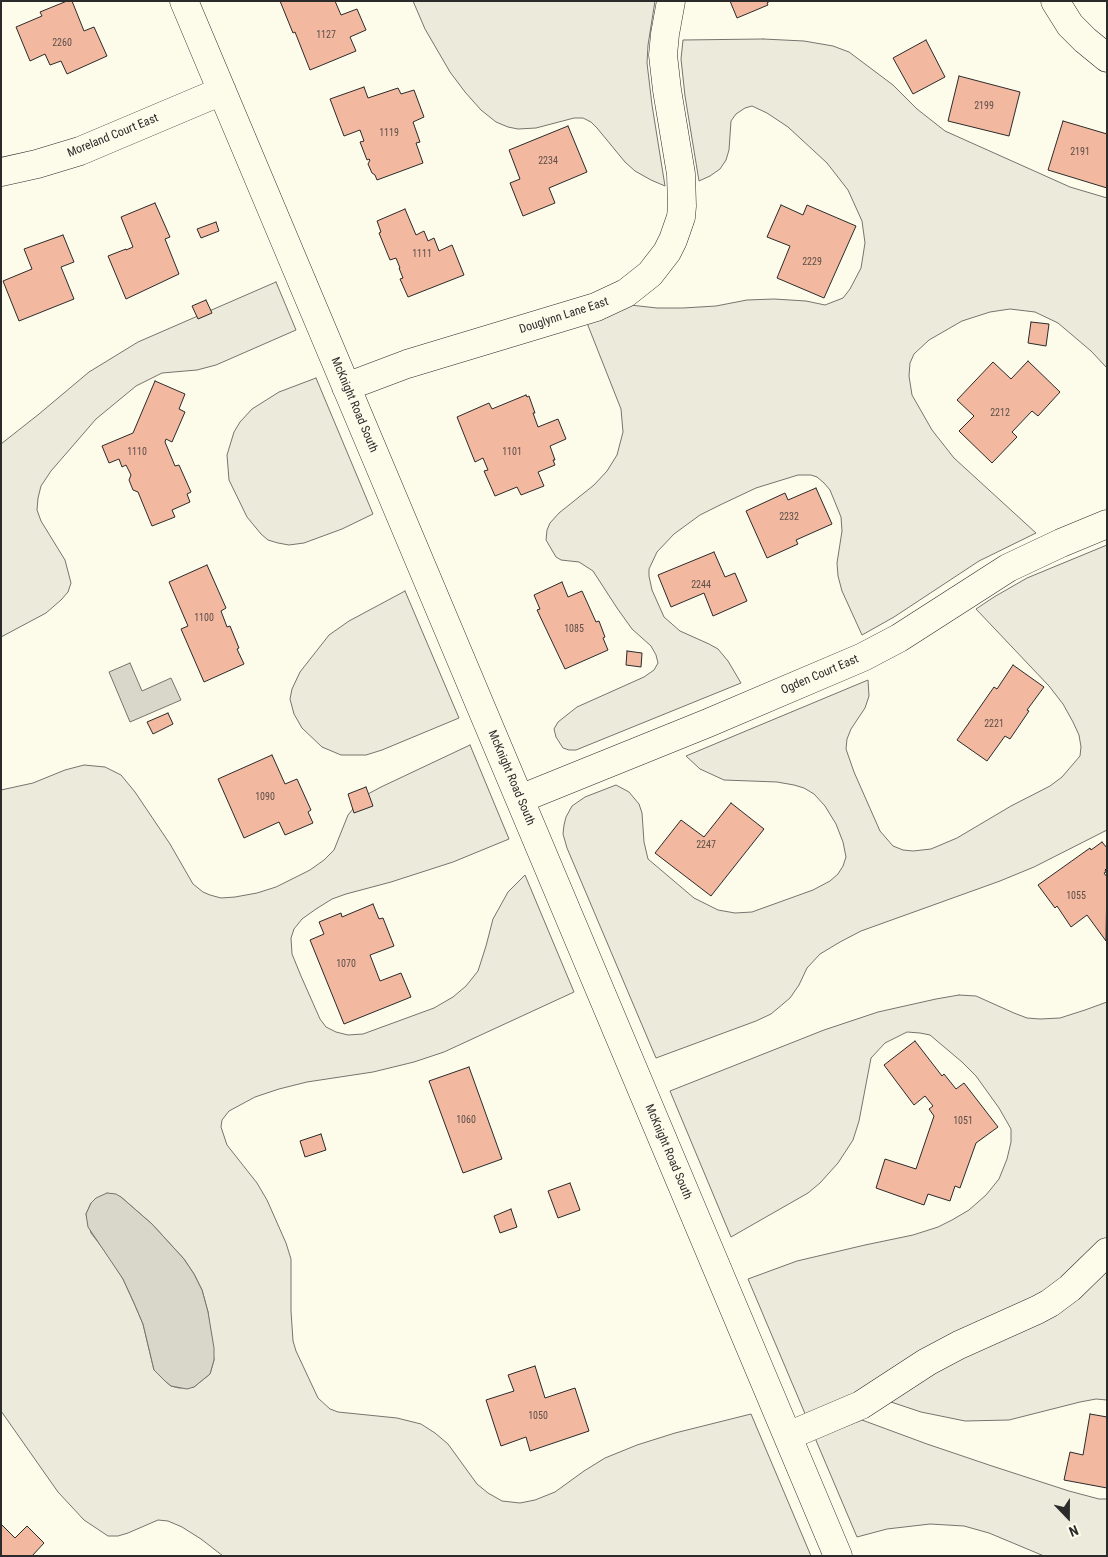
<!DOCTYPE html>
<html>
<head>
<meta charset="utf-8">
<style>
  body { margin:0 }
  #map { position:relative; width:1108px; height:1557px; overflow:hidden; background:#fdfbea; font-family:"Roboto Condensed",sans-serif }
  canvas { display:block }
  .frame { position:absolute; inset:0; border:2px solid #2b2b2b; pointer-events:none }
  .north { position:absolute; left:1043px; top:1492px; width:50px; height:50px; -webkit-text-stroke:4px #fdfbea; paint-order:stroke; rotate:158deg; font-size:14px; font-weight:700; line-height:20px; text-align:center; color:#2b2b2b }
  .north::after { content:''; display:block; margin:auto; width:18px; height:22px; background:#2b2b2b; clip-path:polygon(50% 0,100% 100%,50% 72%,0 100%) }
</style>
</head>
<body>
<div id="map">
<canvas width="1108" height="1557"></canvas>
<div class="frame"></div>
<div class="north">N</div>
</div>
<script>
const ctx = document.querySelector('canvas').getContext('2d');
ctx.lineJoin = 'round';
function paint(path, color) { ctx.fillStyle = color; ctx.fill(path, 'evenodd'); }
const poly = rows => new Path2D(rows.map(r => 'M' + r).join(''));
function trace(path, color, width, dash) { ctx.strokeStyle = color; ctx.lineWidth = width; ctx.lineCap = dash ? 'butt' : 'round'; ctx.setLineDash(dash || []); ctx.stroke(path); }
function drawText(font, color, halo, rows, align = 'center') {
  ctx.font = font + ' "Roboto Condensed",sans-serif'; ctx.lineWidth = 4; ctx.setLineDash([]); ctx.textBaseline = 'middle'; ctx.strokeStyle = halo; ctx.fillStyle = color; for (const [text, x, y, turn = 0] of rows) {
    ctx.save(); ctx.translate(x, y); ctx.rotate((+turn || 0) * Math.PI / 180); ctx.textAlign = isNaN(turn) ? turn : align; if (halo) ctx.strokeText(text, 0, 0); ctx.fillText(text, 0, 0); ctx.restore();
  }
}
const green = poly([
  [413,1,655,1,648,45,647,63,652,105,665,186,651,180,635,171,625,162,597,128,591,122,583,118,574,118,536,128,518,129,508,127,496,122,481,110,465,92,450,72,425,29,413,1],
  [763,39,804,41,833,46,849,52,893,85,917,109,945,131,1070,187,1107,198,1107,368,1091,351,1058,323,1035,312,1010,309,990,312,962,321,929,340,914,354,910,363,909,376,912,395,932,430,954,458,1036,533,979,561,894,617,862,635,842,591,838,576,837,563,842,531,841,517,830,490,824,483,817,477,811,475,798,475,756,488,720,505,700,515,674,534,657,552,649,569,649,576,652,590,664,617,680,631,709,644,718,649,728,661,741,683,576,750,569,750,563,748,556,737,554,729,558,722,577,707,644,677,654,670,658,663,656,655,651,646,632,629,617,608,593,571,579,562,561,560,556,557,546,540,547,530,550,523,559,513,594,485,607,471,617,455,623,432,621,409,587,323,617,312,630,305,657,308,683,308,716,306,747,300,774,299,806,301,825,305,843,298,850,289,861,268,865,243,862,221,848,190,827,163,788,127,767,113,752,106,745,108,736,114,731,121,729,150,726,160,720,169,710,176,699,181,685,96,681,59,683,40,763,39],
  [276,282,296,330,216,365,197,370,162,373,136,386,96,419,51,471,41,486,38,498,37,510,41,521,65,560,71,583,68,592,61,600,46,613,1,637,1,444,39,414,89,372,138,342,276,282],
  [316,378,373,514,342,529,304,543,289,545,278,543,268,540,261,534,247,517,229,480,227,455,234,432,240,422,252,409,279,392,316,378],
  [1107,545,1107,830,1034,867,1000,881,861,931,840,942,820,954,807,968,799,985,790,998,771,1014,756,1021,656,1058,567,848,563,834,564,825,566,817,572,806,585,797,616,785,629,792,639,804,642,813,644,842,648,859,694,898,718,910,735,913,752,912,813,890,830,881,838,874,843,866,846,857,843,842,836,824,825,806,814,794,804,788,794,785,777,782,724,780,700,769,686,756,868,680,869,696,865,708,851,729,847,739,846,749,854,772,880,831,893,846,903,850,913,851,931,849,957,838,1011,806,1050,786,1062,777,1080,756,1081,747,1079,735,1073,722,1063,704,1049,686,976,609,994,597,1027,578,1107,545],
  [405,591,459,718,382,750,366,755,341,755,322,747,302,728,294,714,290,699,292,689,300,672,329,635,349,621,405,591],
  [470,745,509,839,453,862,391,882,346,894,332,899,316,909,302,919,294,929,291,938,292,954,301,976,320,1019,326,1027,336,1032,348,1035,363,1034,434,1008,453,997,466,986,478,971,486,946,493,919,508,892,525,875,574,992,444,1052,414,1062,373,1072,307,1082,279,1089,255,1097,229,1111,222,1120,221,1127,227,1145,257,1183,267,1200,286,1243,291,1259,291,1311,293,1341,296,1351,318,1398,330,1409,338,1412,397,1418,421,1424,435,1433,448,1444,477,1484,488,1493,502,1501,520,1503,535,1500,555,1492,584,1471,605,1458,637,1445,675,1433,751,1414,811,1556,223,1556,201,1539,182,1527,168,1521,158,1520,128,1533,118,1536,108,1536,84,1520,58,1492,1,1411,1,790,33,783,65,770,84,765,105,767,121,775,135,792,170,844,193,884,203,892,210,895,221,898,235,897,257,893,276,887,310,870,324,860,334,850,348,815,358,803,368,794,381,787,470,745],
  [112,1194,121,1197,152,1224,184,1259,194,1274,202,1290,208,1312,214,1360,210,1374,194,1387,179,1388,171,1386,165,1381,154,1370,143,1324,134,1303,123,1279,108,1255,91,1233,86,1214,91,1203,112,1194],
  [959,995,976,996,1014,1013,1027,1018,1040,1019,1060,1018,1085,1010,1107,1002,1107,1237,1057,1285,872,1388,806,1416,748,1279,797,1261,865,1245,913,1235,938,1227,952,1220,969,1210,986,1195,999,1179,1007,1159,1011,1142,1011,1129,999,1108,976,1076,962,1062,930,1035,920,1033,907,1032,885,1043,871,1058,859,1121,853,1140,838,1163,820,1183,808,1193,731,1237,670,1091,824,1030,878,1012,936,999,959,995],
  [1107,1266,1107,1400,1096,1399,1080,1402,1009,1420,965,1421,921,1412,888,1401,1107,1266],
  [862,1420,927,1444,992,1466,1069,1491,1099,1499,1107,1499,1107,1556,1044,1556,989,1533,964,1526,930,1524,887,1529,857,1537,815,1438,862,1420]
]);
paint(green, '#ecebdb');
trace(green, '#74746e', 1);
const water = poly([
  [130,663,142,691,171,678,181,700,130,722,109,672,130,663],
  [107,1193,116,1194,121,1197,152,1224,184,1259,194,1274,202,1290,208,1312,214,1348,214,1360,210,1374,194,1387,187,1389,171,1386,165,1381,154,1370,143,1324,134,1303,123,1279,88,1227,86,1214,91,1203,96,1198,107,1193]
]);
paint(water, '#d8d7c9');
trace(water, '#74746e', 1);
const building = poly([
  [67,1,72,1,84,31,94,27,107,56,67,74,61,61,50,65,45,54,30,61,16,27,42,16,40,12,67,1],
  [280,1,335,1,341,15,357,9,366,30,350,37,356,51,310,70,295,32,293,33,280,1],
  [730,1,770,1,767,3,768,5,737,18,730,1],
  [926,40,945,77,913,94,893,58,926,40],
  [959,76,1020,92,1009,136,948,121,959,76],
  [364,87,368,98,398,88,401,94,414,90,424,117,413,122,420,142,416,143,423,163,377,180,375,175,372,173,368,164,370,160,369,159,367,160,360,142,364,141,360,130,344,136,330,99,364,87],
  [1063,121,1107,134,1107,188,1048,170,1063,121],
  [568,126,587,172,549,188,555,203,523,216,510,183,520,179,509,150,568,126],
  [155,203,170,237,165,239,179,274,126,299,108,256,126,249,126,250,133,247,121,217,155,203],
  [781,205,803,215,807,205,856,226,824,298,777,278,790,246,767,237,781,205],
  [405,209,416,235,424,231,428,241,434,238,439,251,452,245,464,275,408,297,400,279,403,278,399,268,400,268,396,258,390,260,379,233,381,232,377,221,405,209],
  [216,222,219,231,201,238,197,229,216,222],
  [63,235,74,262,61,267,74,299,19,321,3,281,32,269,24,249,63,235],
  [206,300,212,313,198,319,192,306,206,300],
  [1031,322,1049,324,1046,346,1028,343,1031,322],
  [1028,361,1060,392,1038,416,1032,411,1012,432,1017,437,992,463,959,431,974,416,957,400,993,362,1011,379,1028,361],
  [155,381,185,394,179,409,185,412,172,442,166,439,165,442,175,466,179,465,191,492,187,494,190,502,172,510,175,517,152,526,138,492,133,490,129,480,131,475,126,465,122,467,119,459,109,463,102,446,133,433,155,381],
  [526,395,527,397,529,396,535,413,533,413,538,427,558,419,566,439,550,446,555,460,553,460,555,465,538,472,544,486,521,495,517,487,495,496,484,471,488,470,483,458,475,462,457,417,489,403,492,409,526,395],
  [816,488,832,524,796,540,798,544,767,558,746,511,785,493,788,500,816,488],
  [714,552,725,577,735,573,747,601,713,616,704,593,671,607,658,575,714,552],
  [207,565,226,608,221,611,227,627,230,626,239,648,237,649,244,664,204,682,181,629,188,626,169,582,207,565],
  [562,582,568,597,582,591,596,622,599,621,605,637,603,638,608,650,565,669,537,610,540,609,534,595,562,582],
  [627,651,642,653,641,667,626,665,627,651],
  [1013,665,1044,687,1027,710,1029,711,1010,739,1005,736,987,761,957,740,994,687,997,689,1013,665],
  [168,713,173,724,153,734,147,722,168,713],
  [272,755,285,784,297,779,311,810,308,812,313,823,285,835,279,822,244,838,218,779,272,755],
  [366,787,373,806,354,813,348,794,366,787],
  [731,803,764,829,711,896,655,853,681,820,704,837,731,803],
  [1102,842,1107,848,1107,868,1105,870,1106,872,1104,873,1107,877,1106,941,1087,915,1071,927,1057,906,1055,908,1038,885,1090,848,1091,850,1102,842],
  [373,904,379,919,383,918,394,946,370,955,380,981,401,973,411,997,344,1024,310,940,324,934,319,922,341,913,342,917,373,904],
  [915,1041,942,1076,944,1074,956,1089,964,1083,998,1127,976,1143,960,1188,955,1186,950,1201,928,1194,924,1205,876,1188,885,1159,916,1169,934,1116,929,1109,933,1106,925,1096,914,1105,884,1065,915,1041],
  [469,1067,502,1159,463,1173,429,1081,469,1067],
  [321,1134,326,1150,305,1157,300,1141,321,1134],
  [570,1183,580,1210,558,1218,548,1191,570,1183],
  [511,1209,517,1227,500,1233,494,1216,511,1209],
  [535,1366,545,1398,575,1388,589,1431,530,1451,526,1437,501,1446,486,1400,514,1391,508,1375,535,1366],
  [1090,1414,1107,1417,1107,1488,1064,1480,1070,1452,1083,1455,1090,1414],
  [1,1524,15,1538,27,1526,44,1543,32,1556,1,1556,1,1524]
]);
paint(building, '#f2b8a0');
trace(building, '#2b2b2b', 1);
const minor = poly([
  [184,1,838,1556],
  [1055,1,1070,25,1085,40,1107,58],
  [1,172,37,164,80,151,222,91],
  [346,387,407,364,596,307,626,293,650,274,667,252,673,240,681,217,682,206,681,174,667,90,663,55,665,34,671,1],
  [520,799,708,723,863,657,899,638,1008,568,1061,543,1107,524],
  [788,1436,861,1405,927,1362,959,1345,1037,1310,1050,1303,1070,1288,1107,1252]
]);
trace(minor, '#2b2b2b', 29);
trace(minor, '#fdfbea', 28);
drawText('10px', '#5d4e48', null, [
  ["1127",326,35],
  ["2260",62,43],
  ["2199",984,106],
  ["1119",389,133],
  ["2191",1080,152],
  ["2234",548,161],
  ["1111",422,254],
  ["2229",812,262],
  ["2212",1000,413],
  ["1110",137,452],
  ["1101",512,452],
  ["2232",789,517],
  ["2244",701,585],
  ["1100",204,618],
  ["1085",574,629],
  ["2221",994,724],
  ["1090",265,797],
  ["2247",706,845],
  ["1055",1076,896],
  ["1070",346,964],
  ["1060",466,1120],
  ["1051",963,1121],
  ["1050",538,1416]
]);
drawText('12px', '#2b2b2b', '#fdfbea', [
  ["Moreland Court East",113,136,-22],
  ["Douglynn Lane East",564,316,-18],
  ["McKnight Road South",354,405,67],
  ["Ogden Court East",820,675,-23],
  ["McKnight Road South",511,778,67],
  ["McKnight Road South",668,1152,67]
]);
</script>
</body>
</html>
